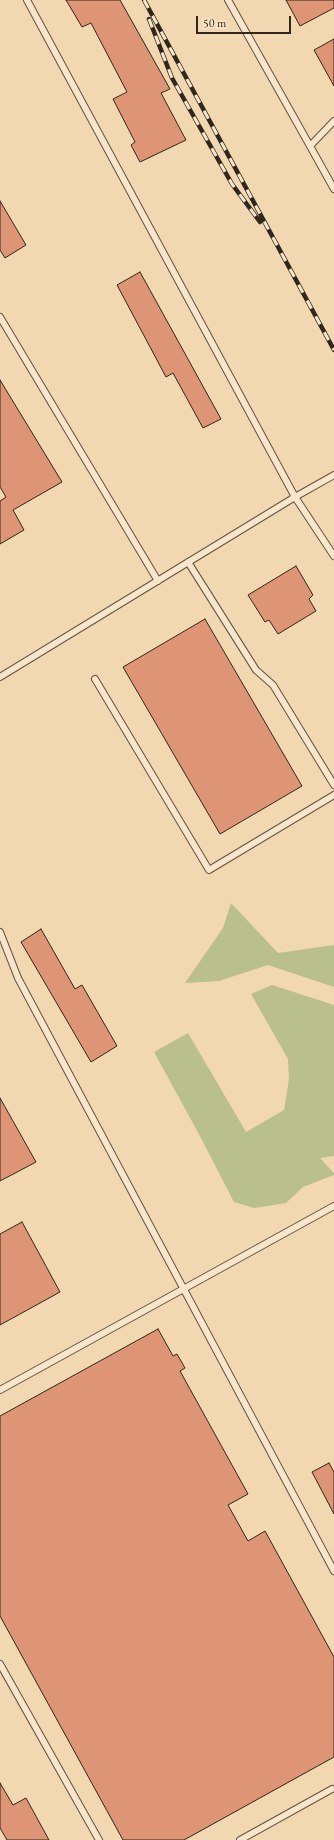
<!DOCTYPE html>
<html>
<head>
<meta charset="utf-8">
<style>
  body { margin:0 }
  #map { position:relative; width:334px; height:1840px; overflow:hidden; background:#f2d8b1; font-family:"EB Garamond",serif }
  canvas { display:block }
  .scale { position:absolute; left:196px; top:16px; width:95px; height:18px; box-sizing:border-box; border:2px solid #2f261c; border-top:0; padding-left:5px; font-size:12px; line-height:14px; white-space:nowrap; color:#2f261c; -webkit-text-stroke:3px #f7e6cc; paint-order:stroke }
</style>
</head>
<body>
<div id="map">
<canvas width="334" height="1840"></canvas>
<div class="scale">50 m</div>
</div>
<script>
const ctx = document.querySelector('canvas').getContext('2d');
ctx.lineJoin = 'round';
function paint(path, color) { ctx.fillStyle = color; ctx.fill(path, 'evenodd'); }
const poly = rows => new Path2D(rows.map(r => 'M' + r).join(''));
function trace(path, color, width, dash) { ctx.strokeStyle = color; ctx.lineWidth = width; ctx.lineCap = dash ? 'butt' : 'round'; ctx.setLineDash(dash || []); ctx.stroke(path); }
paint(poly([
  [231,903,278,953,334,945,334,987,268,965,219,981,185,983,223,928],
  [272,985,334,1005,334,1156,320,1158,334,1173,334,1175,303,1187,286,1203,254,1208,234,1202,201,1138,154,1052,188,1033,246,1132,284,1110,289,1079,288,1059,251,994]
]), '#b9bf8d');
const building = poly([
  [66,0,120,0,170,89,161,93,186,140,140,162,131,145,135,142,113,99,127,92,91,23,82,27,66,0],
  [286,0,334,0,334,8,300,26,286,0],
  [334,39,334,86,314,50,334,39],
  [0,201,26,245,5,258,0,250,0,201],
  [140,272,221,419,203,428,173,373,166,377,117,285,140,272],
  [0,380,62,482,13,510,24,530,0,544,0,501,6,497,0,487,0,380],
  [296,566,313,595,309,599,316,611,278,634,269,620,265,622,248,595,296,566],
  [205,619,302,786,220,834,123,667,205,619],
  [41,929,75,989,82,985,117,1046,91,1062,21,942,41,929],
  [0,1098,36,1162,0,1181,0,1098],
  [22,1222,60,1292,0,1325,0,1234,22,1222],
  [158,1329,173,1356,177,1354,185,1368,180,1371,248,1494,228,1505,248,1541,265,1531,334,1657,334,1757,184,1840,123,1840,0,1616,0,1416,158,1329],
  [329,1463,334,1472,334,1514,312,1472,329,1463],
  [0,1783,13,1805,26,1798,49,1840,7,1840,0,1828,0,1783]
]);
paint(building, '#dd9576');
trace(building, '#2f261c', 1);
const lane = poly([
  [27,0,295,497,334,556],
  [228,0,310,146],
  [334,121,310,146,334,189],
  [0,317,158,581],
  [188,562,256,670,273,685,334,785],
  [0,677,295,497,334,475],
  [95,679,209,870,334,795],
  [0,932,18,978,334,1571],
  [0,1390,334,1206],
  [0,1664,99,1840],
  [240,1840,332,1789]
]);
trace(lane, '#605241', 8);
trace(lane, '#f7e6cc', 6);
const rail = poly([
  [144,0,334,350],
  [149,19,172,78,232,184,260,222]
]);
trace(rail, '#2f261c', 4.5);
trace(rail, '#f7e6cc', 3, [9]);
</script>
</body>
</html>
